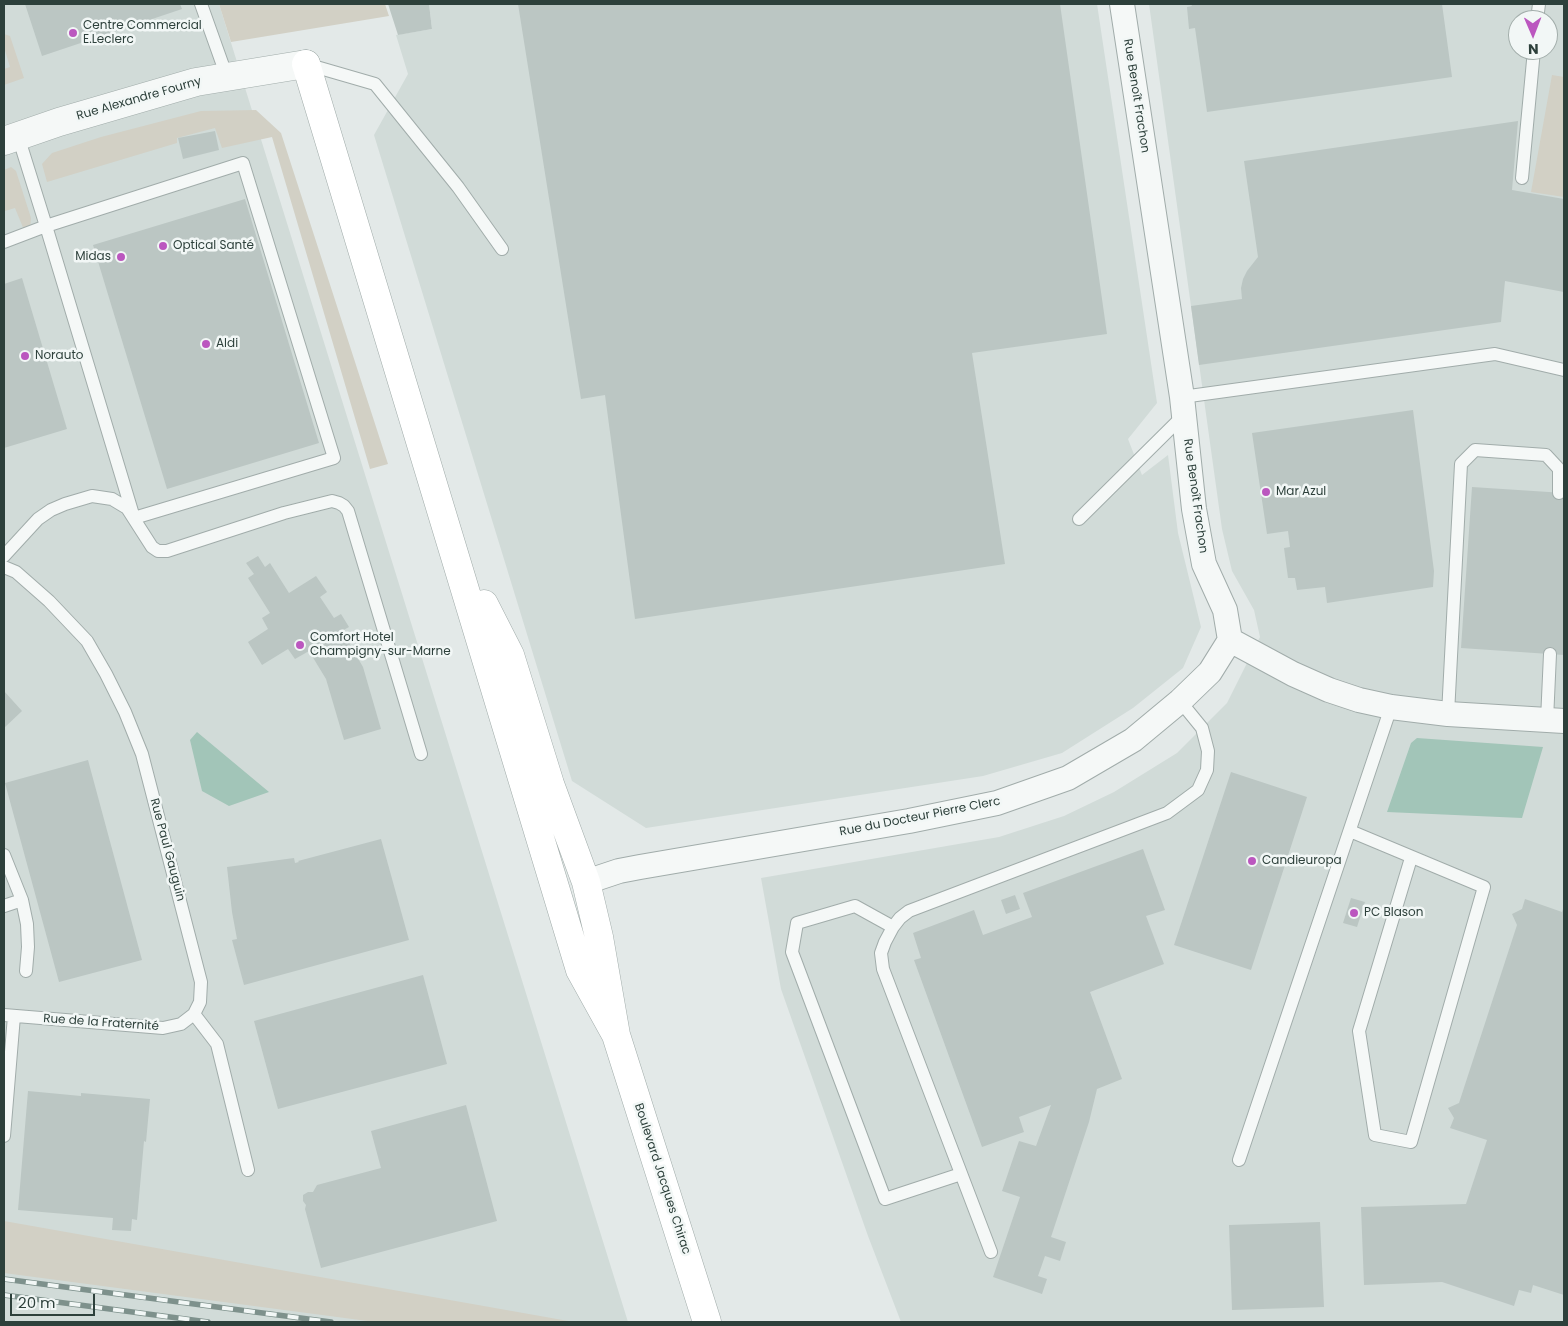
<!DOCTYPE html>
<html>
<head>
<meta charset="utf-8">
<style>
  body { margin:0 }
  #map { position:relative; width:1568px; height:1326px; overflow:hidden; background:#e3e9e8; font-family:Poppins,sans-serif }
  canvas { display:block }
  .frame { position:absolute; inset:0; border:5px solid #2d403b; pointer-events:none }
  .north { position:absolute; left:1508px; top:10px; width:50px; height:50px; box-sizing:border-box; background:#f2f7f6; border:1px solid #a3aeab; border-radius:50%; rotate:179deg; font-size:14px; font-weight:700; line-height:20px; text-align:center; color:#2d403b }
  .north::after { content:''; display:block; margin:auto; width:18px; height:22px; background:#bb57bf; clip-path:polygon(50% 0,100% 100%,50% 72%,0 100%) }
  .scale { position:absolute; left:10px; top:1294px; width:85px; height:22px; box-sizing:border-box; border:2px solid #2d403b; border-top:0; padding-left:6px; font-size:15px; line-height:18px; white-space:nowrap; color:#2d403b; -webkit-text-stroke:4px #f2f7f6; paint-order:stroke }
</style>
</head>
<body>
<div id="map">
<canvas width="1568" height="1326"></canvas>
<div class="frame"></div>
<div class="north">N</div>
<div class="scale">20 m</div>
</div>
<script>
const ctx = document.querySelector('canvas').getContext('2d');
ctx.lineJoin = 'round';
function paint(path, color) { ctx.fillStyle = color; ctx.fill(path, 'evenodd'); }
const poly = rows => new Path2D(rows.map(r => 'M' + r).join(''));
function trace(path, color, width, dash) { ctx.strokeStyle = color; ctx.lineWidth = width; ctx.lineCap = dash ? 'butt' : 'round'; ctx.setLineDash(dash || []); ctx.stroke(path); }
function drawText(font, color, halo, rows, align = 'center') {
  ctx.font = font + ' Poppins,sans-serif'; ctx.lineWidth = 5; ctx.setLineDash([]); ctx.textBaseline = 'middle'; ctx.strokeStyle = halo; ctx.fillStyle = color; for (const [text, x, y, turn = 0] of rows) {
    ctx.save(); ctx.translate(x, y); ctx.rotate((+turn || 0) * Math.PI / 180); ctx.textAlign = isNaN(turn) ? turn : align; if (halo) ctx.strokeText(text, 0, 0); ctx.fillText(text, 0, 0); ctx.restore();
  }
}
paint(poly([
  [4,4,219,4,628,1322,4,1322],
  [429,4,1097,4,1157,403,1128,439,1142,475,1168,455,1178,533,1201,627,1183,668,1133,708,1062,753,983,776,646,828,572,781,374,135,408,74,396,35,432,29],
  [1149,4,1564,4,1564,1322,901,1322,868,1236,781,989,761,878,999,837,1064,816,1114,792,1177,753,1227,703,1260,637,1254,610,1232,571,1222,529],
  [1518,20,1548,20,1548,50,1518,50]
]), '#d1dbd8');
paint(poly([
  [219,4,385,4,389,16,231,42],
  [4,34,10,36,24,78,4,85,4,69,10,67,4,47],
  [1552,75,1564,77,1564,197,1531,192],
  [256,110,281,133,388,464,370,469,272,137,222,148,215,128,177,138,177,143,47,182,42,164,52,153,101,137,201,111],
  [11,167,16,171,31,218,30,229,24,230,15,208,5,211,4,209,4,170],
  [4,1221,574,1322,375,1322,4,1273]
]), '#d2d0c5');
paint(poly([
  [197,732,269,792,229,806,202,791,190,740],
  [1417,738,1543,747,1522,818,1387,812,1411,743]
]), '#a2c5b8');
paint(poly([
  [25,4,180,4,182,9,42,56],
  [388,4,429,4,432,29,398,35],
  [518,4,1060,4,1107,334,972,353,1005,564,635,619,605,395,581,399],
  [1191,4,1442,4,1452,77,1207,112,1195,28,1189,29,1187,7,1192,6],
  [1518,121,1512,190,1564,199,1564,292,1505,281,1501,322,1199,365,1191,306,1242,299,1241,288,1243,279,1247,271,1258,257,1244,161],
  [215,131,219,150,183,159,178,138],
  [245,199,319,443,167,489,93,245],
  [22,278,67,429,4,448,4,284],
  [1413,410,1434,571,1433,587,1327,603,1325,587,1297,590,1295,578,1288,578,1284,548,1290,547,1288,531,1267,534,1252,433],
  [1472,487,1564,493,1564,655,1461,648],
  [258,556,265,567,270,563,289,593,316,576,327,592,320,597,334,618,341,614,349,627,342,631,363,667,381,729,344,740,326,679,309,651,295,659,288,649,262,665,248,642,268,629,262,618,270,613,248,578,254,574,246,563],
  [4,691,22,711,4,728],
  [88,760,142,960,59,982,5,783],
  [1231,772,1307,797,1251,970,1174,945],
  [381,839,409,940,244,985,232,940,237,939,232,912,227,867,294,858,295,863,299,862,298,861],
  [1143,849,1165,910,1146,916,1164,964,1090,992,1122,1079,1097,1089,1089,1122,1051,1237,1066,1242,1060,1261,1045,1256,1038,1276,1047,1279,1042,1294,993,1277,1020,1197,1002,1191,1019,1141,1036,1146,1051,1105,1019,1117,1024,1132,982,1147,914,960,921,958,913,933,974,910,983,935,1032,917,1023,893],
  [1015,895,1020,909,1006,914,1001,900],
  [1351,898,1365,902,1357,927,1343,923],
  [1525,899,1562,912,1564,906,1564,1295,1533,1285,1531,1293,1519,1290,1514,1306,1442,1282,1364,1285,1361,1207,1466,1204,1487,1140,1450,1128,1454,1118,1448,1108,1459,1103,1517,925,1512,914,1522,909],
  [423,975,447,1064,278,1109,254,1021],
  [28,1091,81,1096,81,1093,150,1099,146,1142,144,1141,137,1220,132,1219,131,1231,112,1230,113,1218,18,1210],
  [466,1105,497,1221,321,1268,305,1209,306,1205,303,1201,303,1195,308,1192,313,1192,317,1185,381,1168,371,1131],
  [1320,1222,1324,1307,1232,1310,1229,1225]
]), '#bbc6c3');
const service = poly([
  [201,4,227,77],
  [1537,20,1539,4],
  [306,64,375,84,458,187,502,249],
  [1522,178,1534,50],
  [4,242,46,226,243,163,334,458,134,518,46,226,18,136],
  [1182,397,1495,354,1564,370],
  [1079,519,1184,415],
  [4,556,38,519,51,510,65,504,92,496,112,499,127,508,152,547,158,551,167,551,284,513,332,501,339,503,344,506,348,511,421,754],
  [4,567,16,572,49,601,87,641,106,674,125,712,142,754,201,982,200,1002,194,1014,181,1024,163,1028,4,1015],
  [1448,714,1461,464,1475,450,1546,455,1559,469,1559,493],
  [1547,720,1550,654],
  [1350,831,1484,887,1411,1142,1375,1135,1359,1031,1411,858],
  [4,855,22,900,27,924,28,947,26,971],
  [4,906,22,900],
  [893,927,855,906,797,923,792,952,885,1199,961,1174],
  [194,1014,217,1044,248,1170],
  [4,1136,14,1016],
  [1239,1160,1391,707],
  [991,1252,883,969,881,953,885,942,893,927,900,918,909,911,1167,813,1198,790,1207,770,1208,751,1202,728,1180,701]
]);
const minor = poly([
  [1122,4,1182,397,1194,509,1204,564,1225,610,1230,640],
  [1230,640,1293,674,1329,690,1359,700,1391,707,1448,714,1564,721],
  [586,882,619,871,640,867,909,821,997,803,1068,778,1133,740,1180,701,1210,672,1230,640]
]);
const tertiary = poly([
  [4,141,59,122,196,82,306,64]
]);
const secondary = poly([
  [306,64,580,970,616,1035],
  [484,604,510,655,550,784,586,882,599,937,616,1035,707,1322]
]);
trace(service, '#a1acaa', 14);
trace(minor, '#a1acaa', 26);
trace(tertiary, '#a1acaa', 29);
trace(secondary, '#a1acaa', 29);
trace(service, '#f5f8f7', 12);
trace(minor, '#f5f8f7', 24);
trace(tertiary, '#f5f8f7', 28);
trace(secondary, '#fff', 28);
const rail = poly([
  [4,1279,331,1322],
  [4,1295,208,1322]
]);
trace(rail, '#7e918c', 5.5);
trace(rail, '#f2f7f6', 4, [11]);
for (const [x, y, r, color] of [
  [73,33,5,"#bb57bf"],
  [163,246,5,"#bb57bf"],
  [121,257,5,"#bb57bf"],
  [206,344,5,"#bb57bf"],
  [25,356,5,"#bb57bf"],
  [1266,492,5,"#bb57bf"],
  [300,645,5,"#bb57bf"],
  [1252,861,5,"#bb57bf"],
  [1354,913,5,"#bb57bf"]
]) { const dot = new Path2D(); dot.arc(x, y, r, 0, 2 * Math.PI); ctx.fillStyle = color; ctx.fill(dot); trace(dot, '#f2f7f6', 2); }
drawText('12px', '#2d403b', '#f2f7f6', [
  ["Centre Commercial",83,26],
  ["E.Leclerc",83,40],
  ["Optical Santé",173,246],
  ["Midas",111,257,"right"],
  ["Aldi",216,344],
  ["Norauto",35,356],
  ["Mar Azul",1276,492],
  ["Comfort Hotel",310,638],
  ["Champigny-sur-Marne",310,652],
  ["Candieuropa",1262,861],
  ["PC Blason",1364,913]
], 'left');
drawText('12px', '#2d403b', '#f2f7f6', [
  ["Rue Benoît Frachon",1136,96,81],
  ["Rue Alexandre Fourny",139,99,-16],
  ["Rue Benoît Frachon",1195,496,82],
  ["Rue du Docteur Pierre Clerc",920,817,-11],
  ["Rue Paul Gauguin",167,850,75],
  ["Rue de la Fraternité",101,1023,4],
  ["Boulevard Jacques Chirac",662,1179,72]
]);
</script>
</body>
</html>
